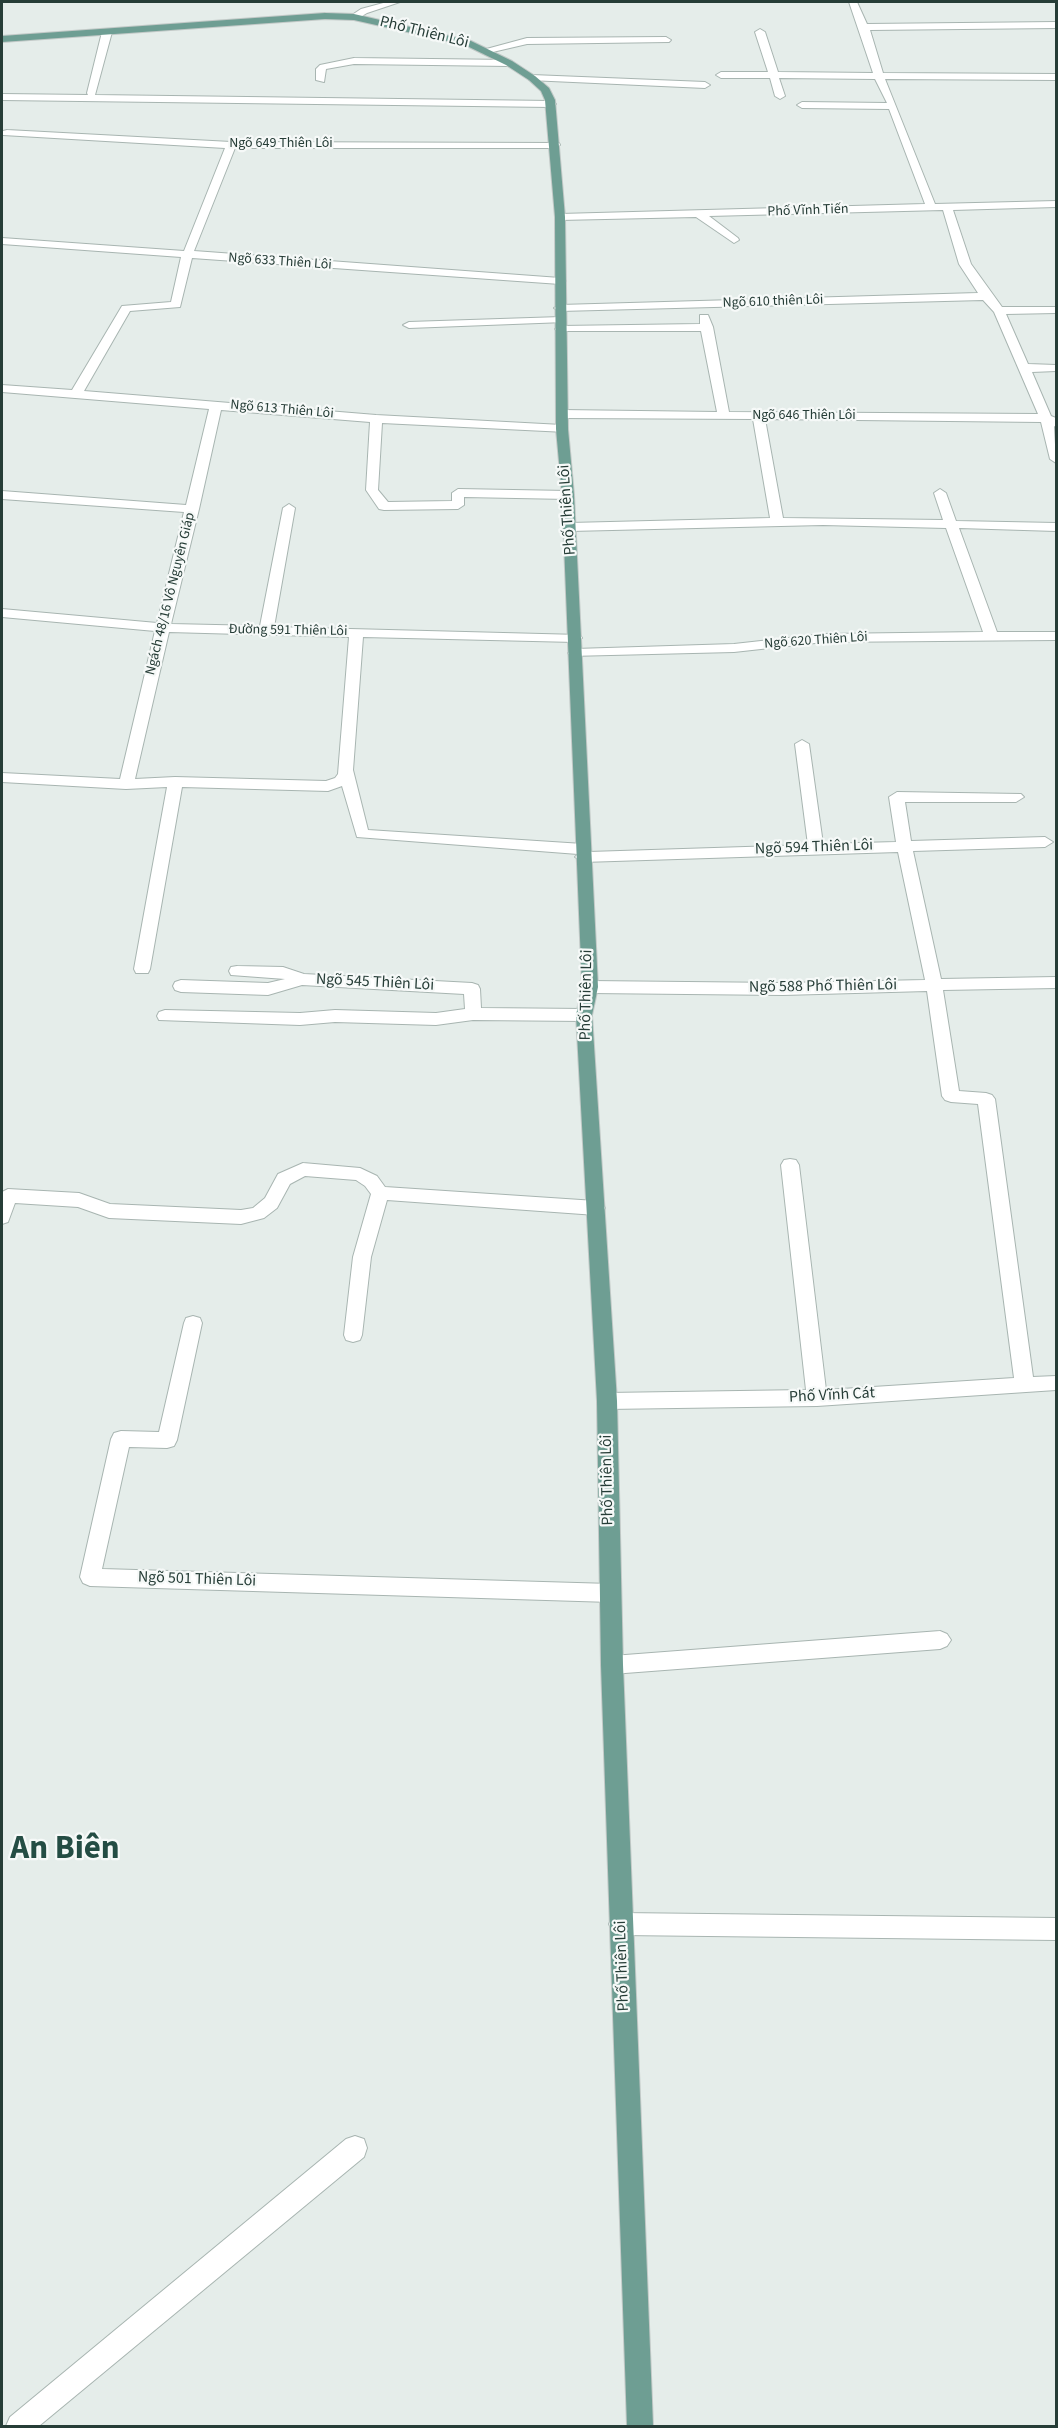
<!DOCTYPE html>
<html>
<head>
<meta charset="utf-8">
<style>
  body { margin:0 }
  #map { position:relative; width:1058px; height:2428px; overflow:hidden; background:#e5edea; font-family:"Source Sans 3",sans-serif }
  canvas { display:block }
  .frame { position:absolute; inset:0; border:3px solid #263d37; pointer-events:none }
</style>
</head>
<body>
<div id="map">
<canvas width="1058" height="2428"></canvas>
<div class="frame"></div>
</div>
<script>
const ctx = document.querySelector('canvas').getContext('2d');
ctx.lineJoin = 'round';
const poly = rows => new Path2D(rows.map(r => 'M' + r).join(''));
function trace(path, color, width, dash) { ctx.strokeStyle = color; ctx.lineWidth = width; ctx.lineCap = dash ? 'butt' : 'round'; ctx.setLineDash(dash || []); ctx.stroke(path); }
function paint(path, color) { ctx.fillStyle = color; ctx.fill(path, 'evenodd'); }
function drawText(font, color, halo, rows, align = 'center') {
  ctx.font = font + ' "Source Sans 3",sans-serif'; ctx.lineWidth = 4.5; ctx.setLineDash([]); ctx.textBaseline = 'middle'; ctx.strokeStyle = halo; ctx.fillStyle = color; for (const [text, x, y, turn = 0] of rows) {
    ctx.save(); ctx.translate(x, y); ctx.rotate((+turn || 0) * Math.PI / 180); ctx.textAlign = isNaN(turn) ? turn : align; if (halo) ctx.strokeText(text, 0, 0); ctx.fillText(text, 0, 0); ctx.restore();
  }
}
const minor = poly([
  [387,2,400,2,367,13,357,19,349,17,361,9,387,2],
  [849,2,857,2,867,24,1056,22,1056,28,870,30,883,73,1056,74,1056,80,885,79,935,204,1056,201,1056,207,953,210,971,264,1002,307,1056,307,1056,313,1006,314,1028,364,1056,365,1056,371,1032,372,1051,416,1056,418,1056,427,1054,426,1056,463,1050,459,1041,422,765,419,783,518,943,520,934,493,940,489,946,493,956,521,1056,523,1056,531,959,528,997,632,1056,632,1056,640,824,642,734,652,570,656,568,653,575,649,734,644,824,634,983,632,946,528,823,525,570,531,563,527,570,523,770,518,753,419,562,418,556,414,562,410,717,412,701,331,557,331,555,329,561,326,700,324,700,315,708,315,713,327,729,412,1038,414,994,312,983,300,560,311,554,308,560,305,978,293,959,264,943,210,709,216,738,238,739,240,734,243,696,217,560,220,555,217,560,214,925,204,889,109,802,108,797,105,802,102,887,103,875,79,779,78,785,96,780,99,775,96,770,78,721,78,716,75,721,72,768,72,755,32,760,29,765,32,778,72,873,73,849,2],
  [107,29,112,32,95,95,551,101,556,104,551,107,2,100,2,94,88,95,87,93,102,32,107,29],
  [666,37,671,40,669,42,527,44,484,54,479,51,527,38,666,37],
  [354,58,509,60,514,63,509,66,354,64,326,69,324,82,316,80,316,69,320,65,354,58],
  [532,75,705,82,710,85,705,88,529,80,529,76,532,75],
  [7,130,231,142,559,143,560,145,555,148,235,148,194,251,560,278,566,281,560,284,192,258,180,307,130,311,84,391,376,415,562,425,566,426,568,429,566,432,382,423,378,490,388,502,452,501,452,493,458,489,568,491,574,495,568,499,464,497,464,505,458,509,384,510,379,509,366,490,370,422,221,410,199,509,171,624,260,626,283,508,289,504,295,508,274,627,580,635,582,638,575,642,363,637,353,770,368,830,583,844,588,846,591,849,589,852,808,845,795,744,802,740,809,744,823,844,896,842,889,797,897,792,1021,794,1024,797,1016,802,905,802,911,841,1045,837,1053,842,1045,847,913,851,941,979,1056,977,1056,988,943,990,959,1091,986,1093,992,1095,995,1099,1033,1377,1056,1376,1056,1390,817,1406,607,1409,600,1406,597,1401,600,1396,607,1393,806,1390,781,1165,784,1160,790,1159,796,1160,799,1165,826,1390,1014,1378,978,1104,951,1102,945,1100,942,1096,927,991,783,995,590,993,584,991,582,987,584,983,590,981,783,983,925,980,898,852,583,862,575,857,578,854,357,837,342,786,328,791,182,787,150,969,148,973,136,973,134,969,167,787,126,789,2,782,2,773,120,779,155,631,2,617,2,609,157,623,184,512,2,499,2,491,186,505,209,409,2,392,2,385,72,390,122,306,171,302,181,257,2,244,2,238,184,251,225,148,3,135,3,131,7,130],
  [169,632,349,637,338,774,335,778,326,781,175,777,135,779,169,632],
  [561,317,565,318,565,322,409,328,403,325,409,322,561,317],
  [237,966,283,967,304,974,472,983,478,985,480,989,481,1008,584,1009,590,1011,592,1015,590,1019,584,1021,473,1020,436,1025,335,1022,300,1025,159,1020,157,1016,159,1012,165,1010,300,1013,335,1010,436,1013,465,1009,464,994,302,985,268,995,181,992,175,990,173,986,175,982,181,980,268,983,285,979,231,975,229,971,231,967,237,966],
  [303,1163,360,1168,377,1176,385,1187,596,1201,602,1203,605,1208,602,1213,596,1215,387,1200,371,1257,362,1335,360,1340,353,1342,346,1340,344,1335,353,1257,371,1194,365,1186,356,1180,305,1176,290,1184,277,1208,264,1218,241,1224,109,1218,78,1207,15,1203,8,1222,2,1224,2,1192,8,1189,79,1193,110,1204,241,1210,253,1208,265,1198,278,1174,303,1163],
  [193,1316,200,1318,202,1323,177,1440,174,1446,167,1448,129,1447,102,1569,611,1584,618,1587,621,1593,618,1599,611,1602,90,1586,83,1583,80,1577,111,1439,114,1433,121,1431,159,1432,184,1323,186,1318,193,1316],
  [940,1631,947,1634,951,1640,947,1646,940,1649,612,1674,604,1672,601,1665,604,1658,612,1656,940,1631],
  [621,1913,1056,1918,1056,1940,621,1935,613,1932,609,1924,613,1916,621,1913],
  [355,2136,364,2139,367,2148,364,2157,39,2426,6,2426,10,2417,346,2139,355,2136]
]);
const major = poly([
  [325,13,354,14,471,41,512,61,535,76,549,88,555,100,565,217,568,429,574,495,598,987,592,1015,617,1401,623,1665,653,2426,627,2426,601,1665,597,1401,576,1015,582,987,562,495,556,429,555,217,545,100,541,91,529,80,506,65,465,45,354,20,325,19,2,42,2,36,325,13]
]);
trace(minor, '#a8b5b1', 2);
trace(major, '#c2c9c7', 2);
paint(minor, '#fff');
paint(major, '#6e9e93');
drawText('14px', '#263d37', '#f6f9f8', [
  ["Ngõ 649 Thiên Lôi",281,144],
  ["Phố Vĩnh Tiến",808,211,-2],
  ["Ngõ 633 Thiên Lôi",280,262,4],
  ["Ngõ 610 thiên Lôi",773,302,-2],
  ["Ngõ 613 Thiên Lôi",282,410,5],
  ["Ngõ 646 Thiên Lôi",804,416],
  ["Ngách 48/16 Vô Nguyên Giáp",171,594,-76],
  ["Đường 591 Thiên Lôi",288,631,1],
  ["Ngõ 620 Thiên Lôi",816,641,-4]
]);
drawText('16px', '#263d37', '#f6f9f8', [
  ["Phố Thiên Lôi",424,33,14],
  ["Phố Thiên Lôi",568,510,-94],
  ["Ngõ 594 Thiên Lôi",814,848,-2],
  ["Ngõ 545 Thiên Lôi",375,983,3],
  ["Ngõ 588 Phố Thiên Lôi",823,987,-1],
  ["Phố Thiên Lôi",587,995,-89],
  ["Phố Vĩnh Cát",832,1396,-3],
  ["Phố Thiên Lôi",608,1480,-91],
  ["Ngõ 501 Thiên Lôi",197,1580,2],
  ["Phố Thiên Lôi",623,1966,-92]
]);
drawText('bold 33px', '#244d44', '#f6f9f8', [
  ["An Biên",65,1851]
]);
</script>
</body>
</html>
